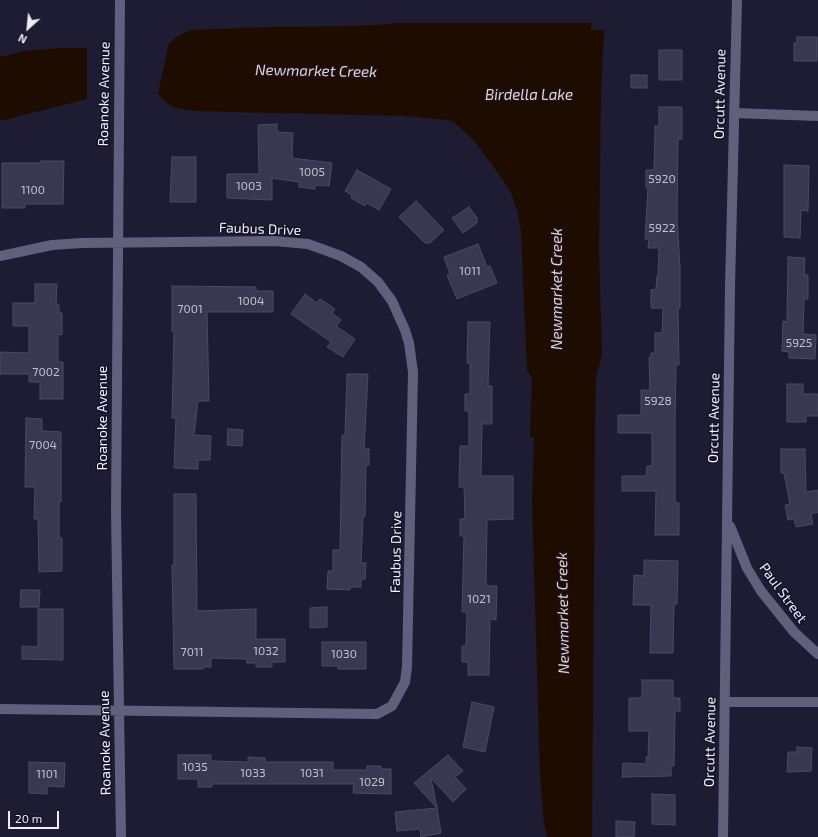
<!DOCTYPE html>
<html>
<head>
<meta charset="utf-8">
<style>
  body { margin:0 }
  #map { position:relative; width:818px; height:837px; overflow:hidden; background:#1e1c32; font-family:"Exo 2",sans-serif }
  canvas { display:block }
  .north { position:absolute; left:8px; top:8px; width:40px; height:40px; -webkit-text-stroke:3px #151328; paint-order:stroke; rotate:207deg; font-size:11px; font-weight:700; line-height:16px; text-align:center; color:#eeeefd }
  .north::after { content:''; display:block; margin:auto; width:14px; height:18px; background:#eeeefd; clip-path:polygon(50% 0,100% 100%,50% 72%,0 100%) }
  .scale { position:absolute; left:8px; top:811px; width:51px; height:18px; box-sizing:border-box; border:2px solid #eeeefd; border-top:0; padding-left:5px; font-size:12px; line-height:14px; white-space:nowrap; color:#eeeefd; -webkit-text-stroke:3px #151328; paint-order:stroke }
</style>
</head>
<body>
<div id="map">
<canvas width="818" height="837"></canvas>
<div class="north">N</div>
<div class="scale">20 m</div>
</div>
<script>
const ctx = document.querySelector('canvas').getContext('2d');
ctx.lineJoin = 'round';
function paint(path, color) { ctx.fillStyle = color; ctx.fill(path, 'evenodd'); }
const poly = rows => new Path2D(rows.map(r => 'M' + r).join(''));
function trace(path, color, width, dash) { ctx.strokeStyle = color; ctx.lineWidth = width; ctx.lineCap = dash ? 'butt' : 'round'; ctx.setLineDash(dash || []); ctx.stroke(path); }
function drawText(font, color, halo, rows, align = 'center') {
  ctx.font = font + ' "Exo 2",sans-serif'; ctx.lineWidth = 3; ctx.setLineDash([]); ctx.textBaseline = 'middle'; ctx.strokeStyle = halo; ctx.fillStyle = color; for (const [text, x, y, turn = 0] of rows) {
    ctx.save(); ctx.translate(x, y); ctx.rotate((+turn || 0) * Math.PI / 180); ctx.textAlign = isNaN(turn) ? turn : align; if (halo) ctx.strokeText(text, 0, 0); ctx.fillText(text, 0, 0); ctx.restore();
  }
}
paint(poly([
  [392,23,592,23,591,30,604,30,601,93,599,252,602,354,596,378,595,427,592,837,547,837,544,824,540,774,532,501,534,437,530,437,532,377,527,371,521,231,518,213,510,190,476,143,455,123,448,120,403,116,192,111,172,107,158,94,169,43,178,36,191,30,265,27,352,26,391,24],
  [60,48,87,48,87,99,0,121,0,57,25,51]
]), '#1e0c01');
const building = poly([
  [797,37,817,37,817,61,794,61,794,43,797,43,797,37],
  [659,50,682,50,682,80,659,80,659,50],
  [631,75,647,75,647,88,631,88,631,75],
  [659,107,682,107,682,139,678,139,677,217,680,267,680,308,678,308,679,365,676,365,675,422,675,503,679,503,679,535,655,535,656,491,622,491,622,476,646,476,647,466,652,466,652,433,618,433,618,415,641,415,641,390,650,390,649,357,651,357,651,353,655,353,655,333,662,333,663,308,651,308,651,290,656,289,657,276,658,276,659,248,648,248,649,239,645,239,648,188,646,188,646,170,654,170,655,130,655,126,659,126,659,107],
  [277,124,277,132,293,133,292,158,332,163,329,186,315,185,315,189,299,187,299,182,272,178,272,200,227,198,227,174,259,174,258,125,277,124],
  [172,157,196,157,196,202,170,202,172,157],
  [41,161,64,161,63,204,25,204,25,208,2,208,2,163,41,163,41,161],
  [784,165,809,166,808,211,801,210,800,238,784,237,784,165],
  [357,170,391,189,379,210,367,203,365,206,351,198,352,195,345,191,357,170],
  [416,201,444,230,430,243,425,243,399,217,416,201],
  [469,207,477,218,477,223,463,233,452,218,469,207],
  [478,244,487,267,490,266,497,283,457,299,447,275,450,274,444,257,478,244],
  [788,257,805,258,804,275,808,275,808,299,804,299,803,334,816,335,815,359,789,358,789,352,782,351,783,321,787,322,788,257],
  [35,284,57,284,56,305,59,305,59,313,62,313,62,335,58,334,58,362,63,362,63,399,40,399,40,382,29,382,29,374,0,374,0,352,29,353,29,326,13,326,13,303,35,303,35,284],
  [172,286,256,287,256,291,273,291,273,312,207,312,209,401,198,401,194,435,211,436,210,460,198,460,198,469,174,468,176,418,172,418,174,331,172,331,172,286],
  [305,294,317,303,320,299,335,309,332,313,341,320,336,326,355,339,343,357,327,347,331,342,291,314,305,294],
  [468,322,490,322,488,386,492,386,492,424,482,424,481,476,513,476,513,519,487,520,486,586,497,586,496,620,490,619,489,675,468,675,468,662,462,662,462,646,466,646,467,612,462,612,464,536,460,536,460,519,465,519,464,487,459,487,460,446,469,446,469,411,465,411,465,394,470,394,470,363,467,363,468,322],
  [347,374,368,374,364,449,369,449,369,465,366,465,365,517,363,517,361,563,366,563,365,579,361,579,361,587,350,587,350,590,327,589,328,571,333,571,333,550,340,550,342,435,345,435,347,374],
  [787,384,803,384,803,394,818,394,818,416,806,416,806,422,787,422,787,384],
  [26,418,42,419,42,431,61,432,61,502,59,502,59,538,62,538,62,571,39,572,38,519,34,519,35,487,25,487,26,418],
  [228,429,243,430,242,446,227,445,228,429],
  [781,449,805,449,806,492,818,490,818,512,811,514,813,524,796,527,794,519,788,520,785,505,790,504,784,473,781,473,781,449],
  [174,494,196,494,197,611,256,609,256,639,285,639,285,662,272,662,272,667,256,667,256,663,247,663,247,659,211,658,211,667,202,667,203,669,174,669,172,565,174,565,174,494],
  [644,560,678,561,677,604,674,604,673,653,650,653,651,605,633,605,634,575,644,576,644,560],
  [21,590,40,590,39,607,20,607,21,590],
  [327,607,327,627,310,628,310,608,327,607],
  [38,609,63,609,63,660,22,659,22,646,38,647,38,609],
  [322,642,366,642,366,669,338,669,338,666,322,666,322,642],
  [642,680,673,680,673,698,680,698,680,711,675,711,674,766,671,766,671,776,622,777,623,763,646,764,646,757,648,757,649,731,629,731,629,698,642,698,642,680],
  [472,702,494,707,485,752,463,747,472,702],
  [797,747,812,748,811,771,787,772,788,752,797,752,797,747],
  [178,755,211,755,211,761,248,762,248,757,265,758,265,762,333,762,333,770,367,770,367,766,381,766,381,769,391,769,391,794,353,793,354,784,212,784,212,787,198,787,198,779,178,779,178,755],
  [448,755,463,771,455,777,466,789,453,802,431,778,437,808,414,783,448,755],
  [29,762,65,763,64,787,47,786,47,794,29,793,29,762],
  [652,794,675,795,675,825,652,824,652,794],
  [437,808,441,833,421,837,420,829,397,831,395,812,437,808],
  [616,821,635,822,634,837,616,837,616,821]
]);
paint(building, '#393850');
trace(building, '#4b4a64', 1);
trace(poly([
  [120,0,116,511,121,837],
  [734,113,818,116],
  [0,256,52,245,82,243,274,241,308,244,341,256,361,267,378,282,392,301,405,330,409,343,413,372,407,667,405,682,392,706,377,714,0,709],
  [730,526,747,568,761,591,794,632,818,654],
  [725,702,818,702],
  [723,837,730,287,737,0]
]), '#61607c', 10);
drawText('12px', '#c1c0d2', null, [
  ["1005",312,172],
  ["5920",662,179],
  ["1003",249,186],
  ["1100",33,190],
  ["5922",662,228],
  ["1011",470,271],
  ["1004",251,301],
  ["7001",190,309],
  ["5925",799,343],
  ["7002",46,372],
  ["5928",658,401],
  ["7004",43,445],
  ["1021",479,599],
  ["1032",266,651],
  ["7011",192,652],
  ["1030",344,654],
  ["1035",195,767],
  ["1033",253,773],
  ["1031",312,773],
  ["1101",47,774],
  ["1029",372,782]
]);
drawText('14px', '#eeeefd', '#151328', [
  ["Roanoke Avenue",104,94,-89],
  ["Orcutt Avenue",720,94,-89],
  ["Faubus Drive",260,229,2],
  ["Roanoke Avenue",102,418,-90],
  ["Orcutt Avenue",714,418,-89],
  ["Faubus Drive",396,552,-89],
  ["Paul Street",783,593,54],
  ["Orcutt Avenue",710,742,-89],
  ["Roanoke Avenue",105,743,-91]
]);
drawText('italic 15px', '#f4d0b8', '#151328', [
  ["Newmarket Creek",316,71,1],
  ["Birdella Lake",529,95],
  ["Newmarket Creek",557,289,-90],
  ["Newmarket Creek",563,613,-91]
]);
</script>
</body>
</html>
